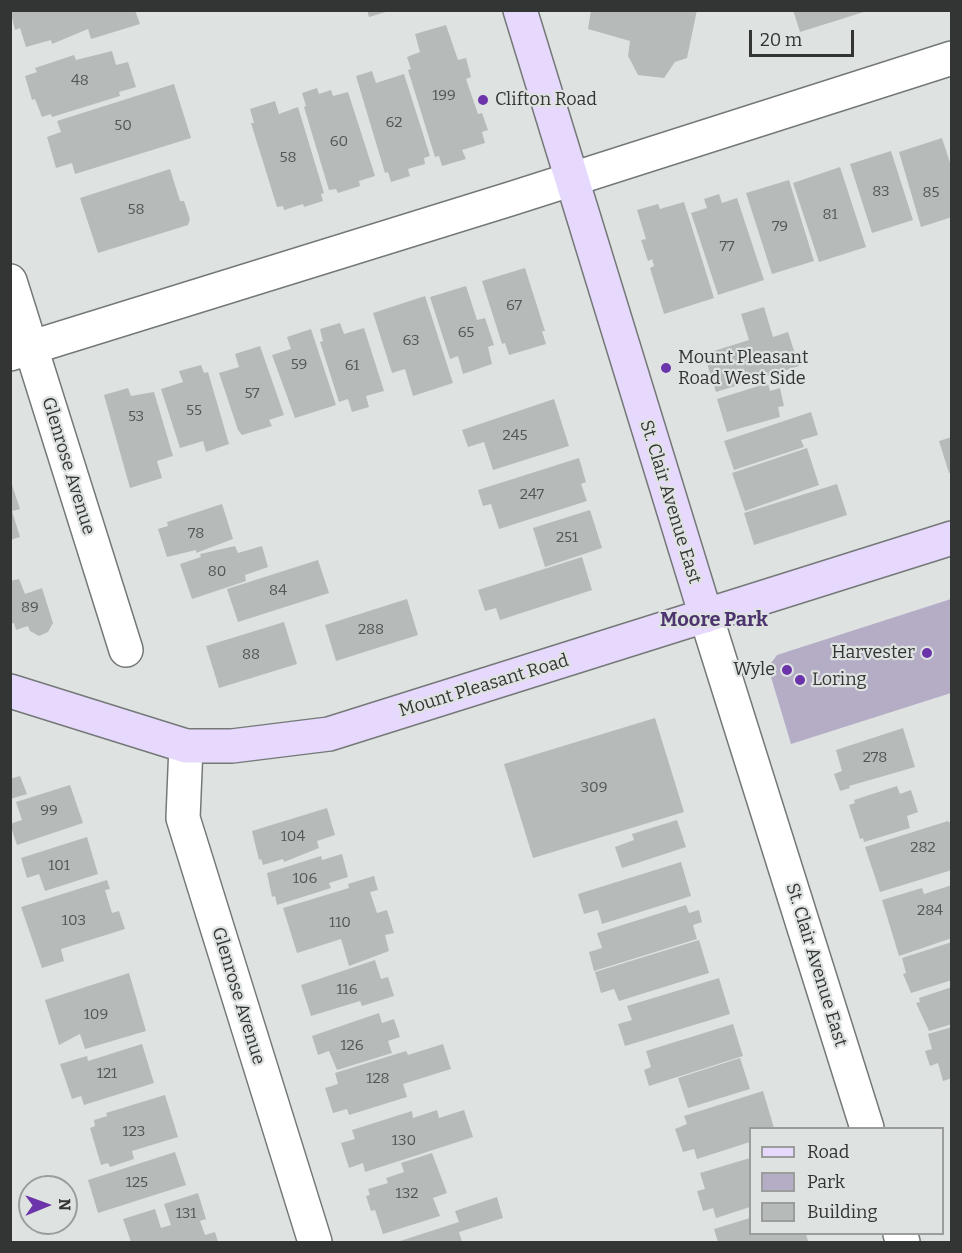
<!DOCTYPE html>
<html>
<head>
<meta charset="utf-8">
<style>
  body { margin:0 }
  #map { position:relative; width:962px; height:1253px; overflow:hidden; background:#dee3e1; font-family:Bitter,serif }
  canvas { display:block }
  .frame { position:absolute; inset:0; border:12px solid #333534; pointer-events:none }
  .legend { position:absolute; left:749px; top:1127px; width:195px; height:108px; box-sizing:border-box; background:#dee3e1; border:2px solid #9a9d9c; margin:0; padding:8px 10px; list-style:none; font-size:18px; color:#333534 }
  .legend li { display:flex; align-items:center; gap:12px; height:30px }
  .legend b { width:30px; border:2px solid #9a9d9c }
  .north { position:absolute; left:18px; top:1175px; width:60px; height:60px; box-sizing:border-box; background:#dee3e1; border:2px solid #9a9d9c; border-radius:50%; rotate:89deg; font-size:16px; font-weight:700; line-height:24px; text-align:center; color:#333534 }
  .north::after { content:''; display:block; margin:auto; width:21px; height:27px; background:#6c34ab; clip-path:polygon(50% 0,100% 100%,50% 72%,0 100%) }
  .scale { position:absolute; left:749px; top:30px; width:105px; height:27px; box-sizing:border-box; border:3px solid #333534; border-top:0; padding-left:8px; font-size:18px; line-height:21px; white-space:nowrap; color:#333534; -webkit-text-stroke:4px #dee3e1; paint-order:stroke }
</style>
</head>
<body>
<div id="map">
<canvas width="962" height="1253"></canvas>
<div class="frame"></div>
<ul class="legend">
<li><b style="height:8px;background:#e7d8fd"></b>Road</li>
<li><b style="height:16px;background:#b5acc6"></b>Park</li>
<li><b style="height:16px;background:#b6bbba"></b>Building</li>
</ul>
<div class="north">N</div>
<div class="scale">20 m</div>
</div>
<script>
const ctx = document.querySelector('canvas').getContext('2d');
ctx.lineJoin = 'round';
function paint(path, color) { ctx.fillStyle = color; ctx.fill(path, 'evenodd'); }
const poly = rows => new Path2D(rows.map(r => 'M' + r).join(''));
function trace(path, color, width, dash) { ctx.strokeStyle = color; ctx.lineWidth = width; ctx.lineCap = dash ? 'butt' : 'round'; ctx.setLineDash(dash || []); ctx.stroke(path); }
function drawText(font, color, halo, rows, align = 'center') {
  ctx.font = font + ' Bitter,serif'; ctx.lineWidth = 4.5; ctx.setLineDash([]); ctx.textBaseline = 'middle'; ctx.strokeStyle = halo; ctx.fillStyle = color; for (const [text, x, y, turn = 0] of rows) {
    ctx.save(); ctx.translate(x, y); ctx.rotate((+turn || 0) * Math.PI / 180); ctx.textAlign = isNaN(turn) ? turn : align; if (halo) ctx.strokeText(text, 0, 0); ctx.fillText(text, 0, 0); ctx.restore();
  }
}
paint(poly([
  [951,599,951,693,791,744,768,667,777,655]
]), '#b5acc6');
paint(poly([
  [10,10,135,10,140,24,91,39,88,29,52,44,51,40,26,47,20,28,15,30],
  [367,10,389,10,389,11,369,17],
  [591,10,697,10,687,58,675,62,664,78,638,75,628,56,630,41,588,29],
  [793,10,867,10,867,11,800,32],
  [446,25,458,60,466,58,471,77,466,79,478,114,482,113,488,130,482,132,485,143,462,150,466,159,442,166,439,156,435,157,408,70,411,69,407,57,420,52,415,34],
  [112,51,116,65,128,62,136,87,119,92,120,96,52,117,51,114,42,117,35,99,32,100,25,76,37,72,35,68,74,55,76,60],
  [372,71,376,83,404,74,430,156,424,158,425,164,408,169,410,176,391,182,388,172,385,173,356,76],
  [174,84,191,138,75,174,72,163,56,168,47,137,61,132,57,121],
  [317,88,319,94,331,90,333,96,348,92,375,176,359,181,360,186,338,193,336,189,329,190,304,107,306,106,302,93],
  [275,101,279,114,298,107,324,193,321,194,323,201,304,207,303,204,284,210,283,206,277,207,251,123,254,123,250,109],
  [942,138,952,169,952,217,921,227,899,152],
  [891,151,913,220,872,233,850,164],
  [840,167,866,247,819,262,793,183],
  [170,169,180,201,184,201,190,219,188,225,98,253,80,198],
  [789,180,814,261,772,274,746,193],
  [719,194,722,203,737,198,764,280,718,295,691,213,707,208,704,199],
  [684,202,714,298,664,314,650,268,654,266,652,259,648,261,641,240,646,239,637,210,658,204,660,209],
  [525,268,545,331,542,331,546,344,509,355,505,343,502,344,482,281],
  [466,286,477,320,485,318,494,345,488,347,492,364,463,374,458,356,450,359,430,297],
  [425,296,453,383,413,396,405,369,392,373,373,313],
  [764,307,773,337,788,332,799,366,716,392,704,354,749,340,741,314],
  [340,323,344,334,364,328,384,391,366,396,369,407,352,412,348,399,339,402,320,342,323,341,320,329],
  [311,329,336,405,295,418,272,355,291,349,287,337],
  [260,346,284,415,269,420,272,426,242,435,238,430,219,373,239,367,235,354],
  [201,365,204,373,208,372,229,444,206,452,203,441,180,448,161,389,183,382,179,371],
  [768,383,770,391,780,388,784,406,778,407,780,417,727,432,717,399],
  [128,388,131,396,154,392,173,456,157,461,162,478,130,488,104,395],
  [554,399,569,446,493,470,484,442,468,447,462,430],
  [811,412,818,435,801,440,804,447,734,470,724,441],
  [952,437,952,472,949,473,939,441],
  [807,448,819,485,745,511,732,473],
  [579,458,586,482,581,484,587,501,499,529,491,504,483,506,478,490],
  [10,479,20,509,12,511,20,537,10,540],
  [837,484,847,515,754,545,744,513],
  [222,504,233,539,196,553,196,550,167,557,158,529,168,526,167,522],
  [590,510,602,548,545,567,533,528],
  [235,546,238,553,262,546,268,567,245,575,246,581,192,599,180,564,201,557,200,554],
  [582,557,592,590,500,620,496,608,485,611,478,590],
  [318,560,329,593,238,622,227,589],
  [19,579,25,594,42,588,53,623,48,632,39,636,30,631,28,626,16,630,14,623,10,624,10,581],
  [407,599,418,635,336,661,325,625],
  [284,622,297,664,219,688,206,646],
  [655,718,684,812,533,858,504,764],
  [903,728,915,767,849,786,850,788,840,791,834,774,842,771,836,750],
  [20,776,27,794,10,799,10,779],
  [70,785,83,823,17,845,10,824,22,820,16,802],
  [897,786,900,794,911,790,918,812,907,816,910,828,864,842,863,838,860,839,849,805,855,803,854,800],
  [327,808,335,835,317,841,319,848,284,862,283,859,263,865,261,859,259,860,252,831],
  [677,820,686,847,622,868,615,847,634,840,632,834],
  [948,821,952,825,952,870,880,892,865,847],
  [87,837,98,874,45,891,39,874,27,878,21,858],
  [342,854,348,877,329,883,331,888,277,905,275,896,272,897,267,873,321,856,322,860],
  [681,862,691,896,602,924,598,910,584,914,578,894],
  [374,876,378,890,370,892,377,913,387,910,394,933,385,935,389,951,349,966,341,939,297,953,283,908,349,888,348,884],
  [107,880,110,889,105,890,112,913,119,911,125,929,61,949,64,961,42,968,21,907],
  [952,885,952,938,899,956,882,900,922,888,924,894],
  [686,905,689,913,699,910,702,922,693,925,697,939,594,971,589,952,602,948,597,933],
  [699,940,709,973,619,1001,614,989,601,993,595,972],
  [952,942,952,980,911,993,903,974,906,973,902,958],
  [375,960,381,979,388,977,394,996,362,1006,360,1001,311,1016,301,985],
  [129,973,146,1031,85,1049,80,1034,59,1045,45,1000],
  [719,978,730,1014,625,1046,618,1024,632,1020,627,1006],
  [952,987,952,1024,929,1031,916,1003,920,1002,919,998],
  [379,1013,382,1023,394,1019,400,1037,388,1041,392,1053,337,1070,329,1051,318,1055,312,1036],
  [733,1024,743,1056,649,1086,644,1070,651,1067,646,1051],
  [952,1027,952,1078,943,1081,938,1063,930,1066,925,1051,932,1049,928,1034],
  [142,1044,154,1083,84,1105,81,1096,72,1099,60,1064,87,1056,88,1061],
  [443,1044,451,1069,403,1084,407,1097,349,1115,347,1109,333,1113,325,1088,338,1084,335,1073,406,1051,408,1055],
  [740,1058,750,1089,688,1108,678,1078],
  [763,1091,774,1128,750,1128,750,1142,697,1159,694,1149,683,1152,675,1129,687,1124,684,1116],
  [165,1095,178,1137,132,1151,134,1159,110,1167,108,1163,101,1165,90,1128,95,1126,94,1120,107,1116,106,1113],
  [437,1110,439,1118,464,1110,473,1137,365,1172,363,1163,349,1168,341,1143,355,1139,352,1130,412,1111,413,1118],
  [175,1152,186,1185,98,1213,88,1180],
  [432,1153,447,1193,433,1198,440,1216,383,1234,375,1210,371,1211,366,1196,370,1195,368,1189,388,1183,386,1178,404,1172,401,1163],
  [750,1158,750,1207,716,1218,713,1208,703,1211,697,1191,705,1189,700,1173],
  [198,1193,206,1219,200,1221,205,1235,215,1232,218,1242,131,1242,123,1219,155,1209,161,1228,171,1225,164,1204],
  [497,1197,503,1218,459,1232,462,1242,397,1242,459,1222,455,1211],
  [750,1218,750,1234,806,1234,808,1241,718,1242,714,1229]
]), '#b6bbba');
const street = poly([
  [10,281,126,650],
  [10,354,510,199,952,58],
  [706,616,867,1128],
  [186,746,183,818,315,1242],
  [900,1234,903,1242]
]);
const secondary = poly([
  [520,10,706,616],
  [10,691,186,746,232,746,329,734,952,538]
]);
trace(street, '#747978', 36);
trace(secondary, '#747978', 36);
trace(street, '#fff', 33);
trace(secondary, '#e7d8fd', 33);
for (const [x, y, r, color] of [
  [483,100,6,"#6c34ab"],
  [666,368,6,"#6c34ab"],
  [927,653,6,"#6c34ab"],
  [787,670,6,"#6c34ab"],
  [800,680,6,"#6c34ab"]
]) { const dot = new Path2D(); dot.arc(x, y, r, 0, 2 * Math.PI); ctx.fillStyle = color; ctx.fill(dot); trace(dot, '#dee3e1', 2); }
drawText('15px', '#545656', null, [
  ["48",80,81],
  ["199",444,96],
  ["62",394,123],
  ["50",123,126],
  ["60",339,142],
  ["58",288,158],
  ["83",881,192],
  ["85",931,193],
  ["58",136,210],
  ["81",830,215],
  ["79",780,227],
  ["77",727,247],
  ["67",514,306],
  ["65",466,333],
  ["63",411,341],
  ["59",299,365],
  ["61",352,366],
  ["57",252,394],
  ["55",194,411],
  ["53",136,417],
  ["245",515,436],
  ["247",532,495],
  ["78",196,534],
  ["251",567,538],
  ["80",217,572],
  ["84",278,591],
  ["89",30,608],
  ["288",371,630],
  ["88",251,655],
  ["278",875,758],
  ["309",594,788],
  ["99",49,811],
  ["104",293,837],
  ["282",923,848],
  ["101",59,866],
  ["106",305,879],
  ["284",930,911],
  ["103",74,921],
  ["110",340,923],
  ["116",347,990],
  ["109",96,1015],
  ["126",352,1046],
  ["121",107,1074],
  ["128",378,1079],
  ["123",134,1132],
  ["130",404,1141],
  ["125",137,1183],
  ["132",407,1194],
  ["131",186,1214]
]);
drawText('18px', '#333534', '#dee3e1', [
  ["Clifton Road",495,100],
  ["Mount Pleasant",678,358],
  ["Road West Side",678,379],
  ["Harvester",915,653,"right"],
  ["Wyle",775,670,"right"],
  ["Loring",812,680]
], 'left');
drawText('18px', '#333534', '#dee3e1', [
  ["Glenrose Avenue",68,466,73],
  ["St. Clair Avenue East",670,502,73],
  ["Mount Pleasant Road",484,686,-17],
  ["St. Clair Avenue East",816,965,73],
  ["Glenrose Avenue",238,996,73]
]);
drawText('bold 20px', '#4d346f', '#dee3e1', [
  ["Moore Park",714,620]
]);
</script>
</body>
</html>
